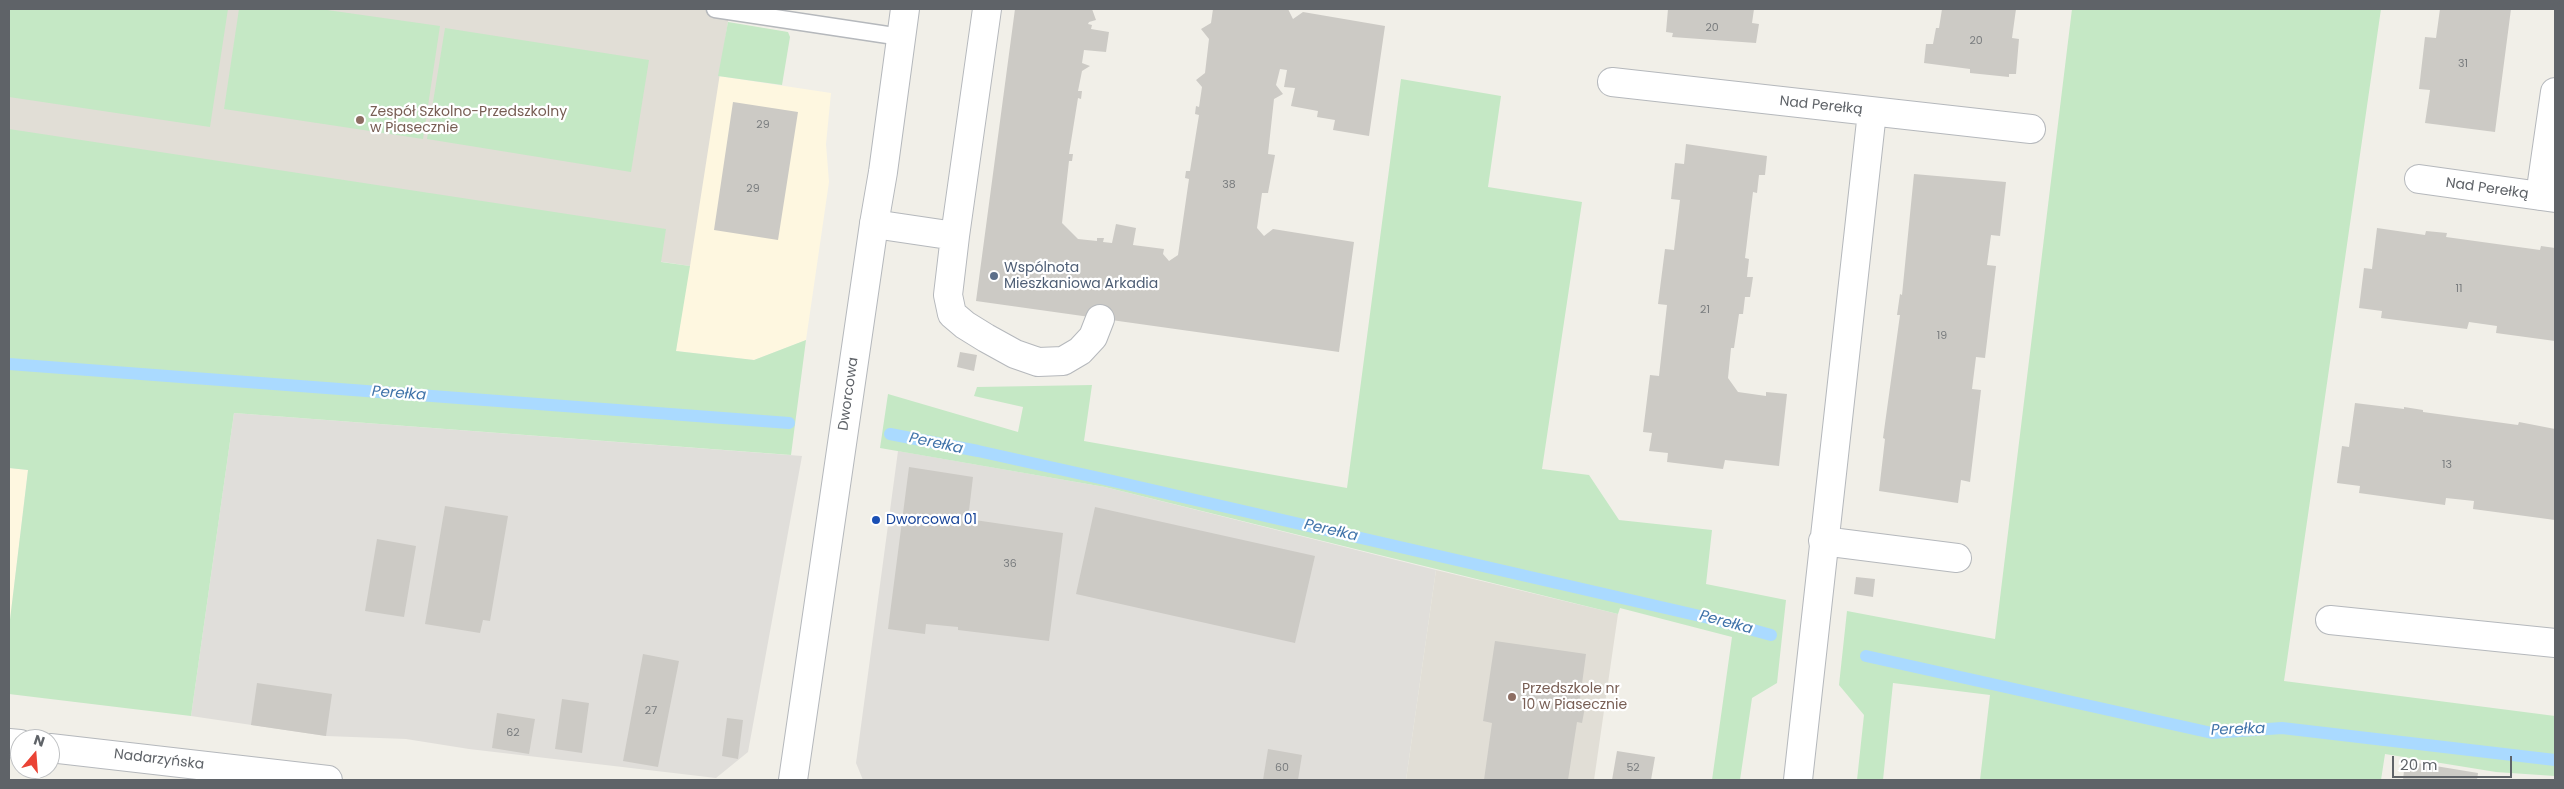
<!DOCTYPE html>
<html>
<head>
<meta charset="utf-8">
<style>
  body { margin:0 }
  #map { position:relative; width:2564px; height:789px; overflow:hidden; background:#f1efe8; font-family:Poppins,sans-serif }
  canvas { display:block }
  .frame { position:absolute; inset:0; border:10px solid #5f6368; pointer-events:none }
  .north { position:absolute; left:10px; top:729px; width:50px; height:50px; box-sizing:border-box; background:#fff; border:1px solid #bfc1c3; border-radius:50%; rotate:18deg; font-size:14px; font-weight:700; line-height:20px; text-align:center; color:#5f6368 }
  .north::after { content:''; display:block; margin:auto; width:18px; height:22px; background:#ea4335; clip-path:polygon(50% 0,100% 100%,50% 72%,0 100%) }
  .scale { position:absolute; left:2392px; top:756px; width:120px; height:22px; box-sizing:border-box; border:2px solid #5f6368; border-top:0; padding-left:6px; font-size:15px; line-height:18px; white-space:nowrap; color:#5f6368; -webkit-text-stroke:4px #fff; paint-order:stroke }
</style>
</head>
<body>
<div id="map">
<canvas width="2564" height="789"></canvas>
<div class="frame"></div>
<div class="north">N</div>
<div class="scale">20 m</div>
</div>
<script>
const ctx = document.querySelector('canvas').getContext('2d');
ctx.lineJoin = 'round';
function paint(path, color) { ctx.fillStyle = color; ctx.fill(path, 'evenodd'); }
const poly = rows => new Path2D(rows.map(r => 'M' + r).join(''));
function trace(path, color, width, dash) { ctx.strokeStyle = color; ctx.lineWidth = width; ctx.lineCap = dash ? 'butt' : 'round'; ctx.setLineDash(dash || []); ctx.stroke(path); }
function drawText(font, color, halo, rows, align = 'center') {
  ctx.font = font + ' Poppins,sans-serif'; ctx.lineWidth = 4.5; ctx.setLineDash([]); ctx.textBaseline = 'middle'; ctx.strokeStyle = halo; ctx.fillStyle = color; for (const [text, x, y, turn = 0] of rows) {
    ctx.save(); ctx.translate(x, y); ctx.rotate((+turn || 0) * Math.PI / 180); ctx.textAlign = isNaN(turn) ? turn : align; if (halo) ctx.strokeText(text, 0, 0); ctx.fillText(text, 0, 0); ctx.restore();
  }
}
paint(poly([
  [718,76,831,93,826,144,829,182,806,340,754,360,676,351],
  [9,468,28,470,9,628]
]), '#fef7e0');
paint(poly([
  [234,413,802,456,748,752,716,778,469,749,406,739,326,736,191,716],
  [898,451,1105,487,1436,570,1406,780,863,780,856,763]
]), '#e0deda');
paint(poly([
  [9,9,730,9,690,266,9,165],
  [1436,570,1618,614,1594,780,1406,780]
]), '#e1ded6');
paint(poly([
  [9,9,228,9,210,127,9,97],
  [239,9,320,9,440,26,423,139,224,109],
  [2072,9,2381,9,2284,681,2555,716,2555,776,2496,772,2385,754,2381,780,1980,780,1990,695,1893,683,1883,780,1857,780,1864,715,1839,685,1847,611,1995,639],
  [728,22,788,32,790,37,782,85,718,76],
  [445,28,649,60,631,172,427,139],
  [1401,79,1501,96,1488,187,1582,202,1542,469,1589,475,1619,520,1712,530,1706,584,1786,600,1777,683,1752,698,1740,780,1712,780,1732,637,1620,608,1618,614,1105,487,880,448,888,394,1018,432,1023,407,974,396,977,387,1092,385,1084,441,1347,488],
  [9,129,666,229,661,262,690,266,676,351,754,360,806,340,791,455,234,413,191,716,9,694,9,628,28,470,9,468]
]), '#c5e8c5');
trace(poly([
  [9,364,789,423],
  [890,434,978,451,1113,481,1713,619,1771,635],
  [1866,656,2212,733,2282,728,2555,760]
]), '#aadaff', 12);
paint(poly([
  [1015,9,1092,9,1096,20,1089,22,1088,24,1092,25,1091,29,1109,32,1106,52,1084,50,1082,63,1090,66,1082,71,1078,91,1082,91,1081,99,1078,98,1069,154,1073,154,1072,161,1069,161,1062,223,1078,239,1097,241,1097,238,1104,238,1103,242,1112,243,1116,224,1136,228,1133,245,1164,249,1163,254,1169,261,1178,255,1189,179,1185,178,1186,171,1190,171,1199,115,1195,114,1196,106,1199,107,1202,87,1196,80,1205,73,1209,39,1201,29,1211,23,1213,9,1288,9,1293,19,1303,12,1385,26,1369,136,1333,130,1335,120,1317,117,1318,111,1291,106,1295,88,1284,87,1287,70,1280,69,1276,85,1283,94,1274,99,1268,154,1275,155,1268,193,1262,193,1257,228,1264,236,1273,229,1354,242,1339,352,976,301],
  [1668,9,1754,9,1752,23,1759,24,1756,43,1672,37,1673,33,1666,32],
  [1942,9,2016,9,2012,38,2019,39,2016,74,2009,74,2009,77,1970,73,1970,69,1924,63,1926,44,1933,44,1936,28,1939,28],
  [2440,9,2511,9,2495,132,2425,123,2430,90,2419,89,2425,37,2436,38],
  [733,102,798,112,778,240,714,230],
  [1686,144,1767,156,1765,175,1759,175,1757,193,1753,192,1745,258,1749,259,1747,277,1753,277,1750,297,1745,297,1743,314,1739,314,1734,348,1731,348,1728,378,1738,392,1766,396,1766,392,1787,394,1779,466,1725,460,1723,469,1667,462,1668,453,1649,451,1652,433,1643,432,1650,375,1659,376,1667,305,1658,304,1665,249,1674,250,1680,200,1671,199,1675,163,1684,164],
  [1914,174,2006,182,2000,236,1991,235,1987,265,1996,266,1985,358,1976,357,1972,389,1981,390,1970,482,1961,480,1958,503,1879,491,1885,439,1883,438,1900,315,1897,315,1900,294,1902,295],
  [2377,228,2425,235,2426,231,2447,233,2446,237,2540,250,2541,246,2555,248,2555,341,2496,333,2497,326,2469,322,2467,329,2381,318,2382,311,2359,308,2364,268,2372,269],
  [960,352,977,355,974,371,957,367],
  [2355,403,2404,409,2404,407,2423,410,2423,412,2518,425,2519,422,2555,429,2555,520,2473,509,2474,501,2446,498,2445,505,2359,493,2360,486,2337,483,2342,446,2349,447],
  [909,467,973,477,968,519,1063,533,1049,641,958,630,958,627,926,624,925,634,888,629],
  [445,506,508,516,490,621,483,620,480,633,425,624],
  [1095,507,1315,556,1295,643,1076,594],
  [377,539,416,546,404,617,365,611],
  [1856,577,1875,579,1873,597,1854,594],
  [1495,641,1586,654,1579,706,1585,707,1582,723,1577,722,1568,780,1484,780,1492,723,1483,721],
  [643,654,679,661,658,767,623,761],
  [257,683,332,694,326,736,251,725],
  [562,699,589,703,582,753,555,749],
  [497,713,535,719,529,754,492,748],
  [727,718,743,720,738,759,722,756],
  [1268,749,1302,755,1298,780,1263,780],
  [1617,751,1655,757,1651,780,1612,780],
  [2405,761,2478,773,2477,780,2403,780]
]), '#cccac5');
const service = poly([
  [715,9,901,37]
]);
const minor = poly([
  [1612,82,2031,129],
  [2419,179,2555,198],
  [2540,196,2555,92],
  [874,224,955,236,987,9],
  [955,236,948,295,952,314,965,325,986,338,1015,354,1038,362,1063,361,1080,351,1093,337,1100,319],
  [1823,541,1957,558],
  [2330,620,2555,643],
  [9,743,20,744],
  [50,748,328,780],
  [1798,780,1872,112]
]);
const tertiary = poly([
  [793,780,874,224,883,172,905,9]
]);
trace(service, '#b5b8bc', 19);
trace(minor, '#b5b8bc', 30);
trace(tertiary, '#b5b8bc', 30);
trace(service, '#fff', 16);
trace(minor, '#fff', 28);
trace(tertiary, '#fff', 28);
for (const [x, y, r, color] of [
  [360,120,5,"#8d6e63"],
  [994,276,5,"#5c6f8a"],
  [876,520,5,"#1a4fb4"],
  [1512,697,5,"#8d6e63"]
]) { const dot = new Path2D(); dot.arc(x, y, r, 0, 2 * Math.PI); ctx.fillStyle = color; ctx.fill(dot); trace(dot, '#fff', 2); }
drawText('11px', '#7a7d7f', null, [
  ["20",1712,28],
  ["20",1976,41],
  ["31",2463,64],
  ["29",763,125],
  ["38",1229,185],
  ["29",753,189],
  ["11",2459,289],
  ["21",1705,310],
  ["19",1942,336],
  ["13",2447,465],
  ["36",1010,564],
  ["27",651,711],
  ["62",513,733],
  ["60",1282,768],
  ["52",1633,768]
]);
drawText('14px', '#5f6368', '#fff', [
  ["Nad Perełką",1821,106,6],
  ["Nad Perełką",2487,189,8],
  ["Dworcowa",849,394,-82],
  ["Nadarzyńska",159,760,7]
]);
drawText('14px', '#785e54', '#fff', [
  ["Zespół Szkolno-Przedszkolny",370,112],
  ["w Piasecznie",370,128],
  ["Przedszkole nr",1522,689],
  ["10 w Piasecznie",1522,705]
], 'left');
drawText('14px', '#4e5e75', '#fff', [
  ["Wspólnota",1004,268],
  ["Mieszkaniowa Arkadia",1004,284]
], 'left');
drawText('14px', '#164399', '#fff', [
  ["Dworcowa 01",886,520]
], 'left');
drawText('italic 15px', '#4174aa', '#fff', [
  ["Perełka",399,394,4],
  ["Perełka",936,444,12],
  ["Perełka",1331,531,13],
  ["Perełka",1726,623,15],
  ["Perełka",2238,730,-2]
]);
</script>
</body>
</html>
